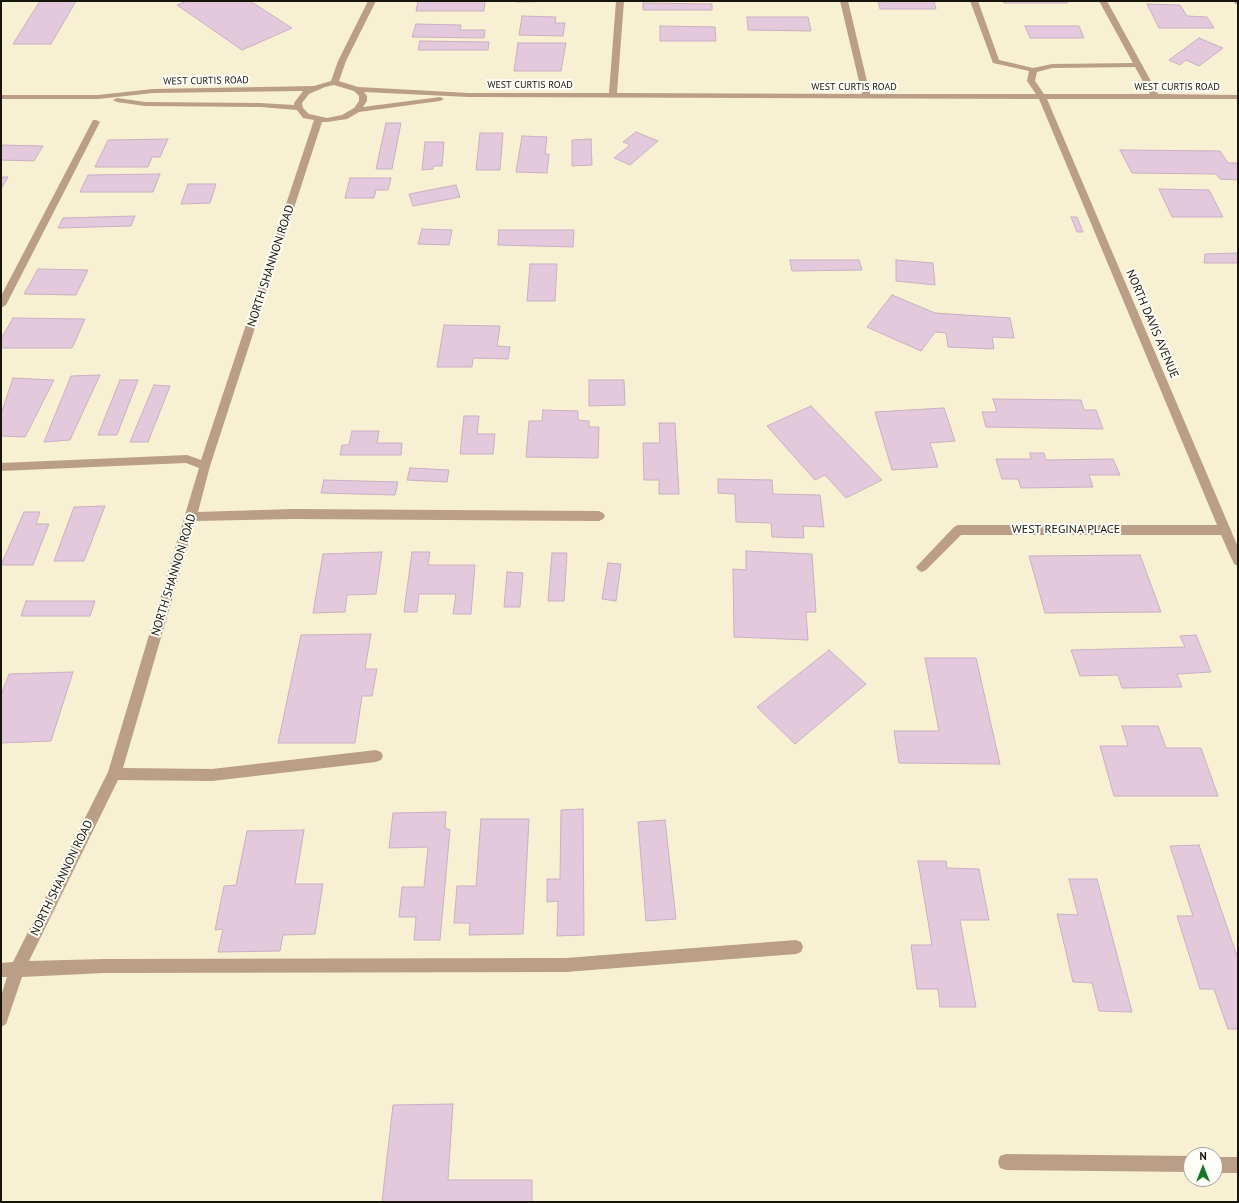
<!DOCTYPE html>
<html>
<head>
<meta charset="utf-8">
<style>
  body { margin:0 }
  #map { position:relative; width:1239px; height:1203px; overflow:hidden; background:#f8f0d2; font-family:"PT Sans",sans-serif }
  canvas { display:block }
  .frame { position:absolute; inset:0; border:2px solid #17140a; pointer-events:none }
  .north { position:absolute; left:1183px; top:1147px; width:40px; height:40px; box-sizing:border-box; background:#fefdf7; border:1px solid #a2a098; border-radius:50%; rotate:0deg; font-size:11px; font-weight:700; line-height:16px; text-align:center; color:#17140a }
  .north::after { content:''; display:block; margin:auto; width:14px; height:18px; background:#147728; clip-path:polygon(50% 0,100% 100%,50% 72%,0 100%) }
</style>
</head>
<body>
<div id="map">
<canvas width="1239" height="1203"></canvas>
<div class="frame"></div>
<div class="north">N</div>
</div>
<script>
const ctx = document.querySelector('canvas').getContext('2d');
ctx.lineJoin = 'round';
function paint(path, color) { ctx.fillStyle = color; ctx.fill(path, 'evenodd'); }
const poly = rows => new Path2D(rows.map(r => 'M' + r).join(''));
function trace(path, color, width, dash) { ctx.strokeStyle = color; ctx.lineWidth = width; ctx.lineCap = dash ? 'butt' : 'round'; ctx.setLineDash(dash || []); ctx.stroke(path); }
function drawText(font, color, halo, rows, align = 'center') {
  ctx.font = font + ' "PT Sans",sans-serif'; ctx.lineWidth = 4; ctx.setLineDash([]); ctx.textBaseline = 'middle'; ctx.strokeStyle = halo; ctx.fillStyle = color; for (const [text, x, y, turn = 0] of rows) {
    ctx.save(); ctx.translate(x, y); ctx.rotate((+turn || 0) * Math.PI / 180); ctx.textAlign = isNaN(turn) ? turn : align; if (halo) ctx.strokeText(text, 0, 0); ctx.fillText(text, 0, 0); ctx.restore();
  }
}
const building = poly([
  [40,1,76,1,51,44,13,44,40,1],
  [187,1,250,1,292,28,242,50,177,5,187,1],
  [418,1,485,1,484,11,416,11,418,1],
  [517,1,570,1,517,2,517,1],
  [878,1,934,1,936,9,880,9,878,1],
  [1003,1,1067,1,1068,3,1004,3,1003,1],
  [643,3,712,4,712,10,643,10,643,3],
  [1147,4,1180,5,1187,16,1207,17,1214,28,1159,28,1147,4],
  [522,16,556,17,555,23,565,23,563,36,519,35,522,16],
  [747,17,808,17,811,31,748,30,747,17],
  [416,24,461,25,460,30,485,30,484,38,412,37,416,24],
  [660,26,715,27,716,41,660,41,660,26],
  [1025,26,1079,26,1084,38,1030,38,1025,26],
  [1199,38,1223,48,1199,66,1186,60,1180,65,1169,60,1199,38],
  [420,41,489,42,488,50,418,50,420,41],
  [518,43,566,43,561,71,514,71,518,43],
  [386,123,401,123,392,169,376,169,386,123],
  [636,132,658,141,630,165,614,158,630,145,623,142,636,132],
  [480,133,503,133,500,170,476,170,480,133],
  [522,136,547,137,545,154,549,154,547,173,516,172,522,136],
  [168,139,160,157,152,157,148,167,95,167,108,140,168,139],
  [591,139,592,165,572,166,572,140,591,139],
  [425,142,444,142,442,166,433,166,433,169,422,170,425,142],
  [1,145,43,146,34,161,1,160,1,145],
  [1120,150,1220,151,1228,163,1238,163,1238,180,1220,179,1216,174,1132,173,1120,150],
  [160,174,153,192,80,192,88,175,160,174],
  [1,177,8,177,1,189,1,177],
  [350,178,391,178,388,190,376,190,374,198,345,198,350,178],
  [188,184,216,184,210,203,181,204,188,184],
  [456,185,460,197,413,206,409,194,456,185],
  [1159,189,1209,190,1223,217,1172,217,1159,189],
  [135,216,131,226,58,228,63,218,135,216],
  [1071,217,1077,217,1083,232,1077,232,1071,217],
  [422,229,452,230,449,245,418,244,422,229],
  [499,230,574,230,573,247,498,245,499,230],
  [1238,253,1238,263,1204,263,1205,254,1238,253],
  [790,260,859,260,862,270,792,271,790,260],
  [896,260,933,263,935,285,896,281,896,260],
  [530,264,557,264,555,301,527,301,530,264],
  [38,269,88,270,76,295,24,294,38,269],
  [892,295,935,313,1010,318,1014,338,992,337,994,349,948,347,946,333,935,332,921,351,867,327,892,295],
  [13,318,85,319,72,348,1,348,1,339,13,318],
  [444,325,500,326,497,346,510,347,508,359,473,358,472,367,437,367,444,325],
  [100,375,70,440,44,442,71,376,100,375],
  [13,378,54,380,25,437,1,436,1,414,13,378],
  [120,380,138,380,117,435,98,435,120,380],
  [589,380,624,380,625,405,589,406,589,380],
  [154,385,170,386,148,442,130,442,154,385],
  [993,399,1081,400,1084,410,1096,410,1103,429,986,427,982,412,997,412,993,399],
  [811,406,882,480,846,498,825,475,815,480,767,426,811,406],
  [944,408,955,441,930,443,938,467,892,470,875,412,944,408],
  [543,410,578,411,578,420,589,421,589,427,599,427,598,458,526,457,529,421,542,421,543,410],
  [464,416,479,416,477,434,495,434,493,454,460,454,464,416],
  [659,423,675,423,679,494,659,494,659,480,644,480,643,443,660,443,659,423],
  [352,431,379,431,377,443,402,443,401,455,340,455,342,445,349,445,352,431],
  [1030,453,1044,453,1046,460,1113,459,1120,475,1089,475,1093,487,1021,488,1018,479,1002,479,996,459,1031,459,1030,453],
  [410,468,449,470,447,482,407,480,410,468],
  [718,479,772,480,773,494,820,495,824,527,803,526,804,538,772,537,771,523,736,522,735,494,718,493,718,479],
  [324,480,398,482,395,495,321,493,324,480],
  [105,506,84,561,54,561,74,507,105,506],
  [24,512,40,512,36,524,49,524,33,565,1,565,24,512],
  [746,551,812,554,816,612,806,612,808,640,734,637,733,569,746,570,746,551],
  [382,552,376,594,347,595,345,612,313,613,323,554,382,552],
  [412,552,430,552,428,565,475,565,471,614,453,614,456,594,419,594,417,612,404,612,412,552],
  [552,553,567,553,564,601,548,601,552,553],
  [1140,555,1161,612,1045,613,1029,556,1140,555],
  [608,563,621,564,616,601,602,599,608,563],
  [507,572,523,573,520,607,504,607,507,572],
  [26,601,95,601,90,616,21,616,26,601],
  [371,634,365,669,377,669,372,696,362,696,355,743,278,743,301,635,371,634],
  [1196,635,1211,672,1177,674,1182,687,1122,688,1118,675,1080,676,1071,650,1185,647,1180,636,1196,635],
  [829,650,866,684,795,744,757,707,829,650],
  [925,658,976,658,1000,764,899,763,894,731,939,731,925,658],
  [73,672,51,741,1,743,1,695,9,674,73,672],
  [1122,726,1158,726,1166,748,1201,748,1218,796,1114,796,1100,746,1128,746,1122,726],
  [583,809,584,935,557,936,558,901,547,902,547,879,560,879,561,810,583,809],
  [446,812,445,828,450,830,440,940,414,940,416,917,399,917,402,887,424,887,428,847,389,848,393,813,446,812],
  [481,819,529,819,523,934,469,935,470,923,454,923,457,886,476,886,481,819],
  [665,820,676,919,646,921,638,822,665,820],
  [304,830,295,884,323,884,315,934,283,935,280,951,218,952,223,929,215,930,224,886,236,885,247,831,304,830],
  [1199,845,1238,959,1238,1029,1228,1029,1214,989,1200,989,1177,916,1193,916,1170,846,1199,845],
  [918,861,946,861,947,868,979,869,989,920,960,920,976,1007,940,1007,938,989,917,989,911,945,932,945,918,861],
  [1069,879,1097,879,1132,1012,1099,1011,1092,983,1073,982,1057,914,1078,915,1069,879],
  [453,1104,448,1180,532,1180,532,1202,382,1202,393,1105,453,1104]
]);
paint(building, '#e4c9dd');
trace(building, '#c9afc2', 1);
paint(poly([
  [368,1,376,1,346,61,339,81,358,87,469,93,609,93,616,1,624,1,617,93,862,94,840,1,848,1,870,94,1036,94,1027,81,1029,71,993,63,970,1,978,1,999,60,1033,68,1052,64,1133,63,1099,1,1107,1,1158,94,1238,95,1238,99,1047,99,1238,547,1238,566,1234,564,1221,535,961,535,926,570,922,572,918,570,916,567,954,527,958,525,1217,525,1039,99,469,97,364,92,367,96,367,101,363,107,440,97,444,99,440,101,359,112,347,119,327,122,322,122,210,466,198,512,293,509,599,511,603,513,605,516,603,519,599,521,293,519,195,521,123,768,212,769,376,750,381,752,383,756,381,760,376,762,212,781,118,780,29,961,104,959,566,958,796,940,801,942,803,947,801,952,796,954,566,972,104,973,22,977,6,1024,1,1027,1,996,7,977,1,977,1,963,13,962,108,772,199,468,186,463,1,471,1,463,187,455,201,460,314,120,303,118,297,110,260,107,145,106,117,102,113,100,117,98,145,102,260,103,294,105,294,103,303,91,153,93,98,99,1,99,1,95,98,95,153,89,314,86,331,81,338,61,368,1],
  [1135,67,1150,94,1044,94,1035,81,1037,72,1052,68,1135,67],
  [334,85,354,91,359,96,359,101,354,108,342,115,327,118,309,114,303,108,302,103,309,94,325,87,334,85],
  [1234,1,1238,1,1238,4,1235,4,1234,1],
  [93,120,96,120,100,122,6,305,1,308,1,296,93,120],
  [1006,1154,1191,1156,1191,1172,1006,1170,1000,1168,998,1162,1000,1156,1006,1154],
  [1215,1157,1238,1157,1238,1173,1215,1173,1215,1157]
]), '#ba9e87');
drawText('10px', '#17140a', '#fefdf7', [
  ["WEST CURTIS ROAD",206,81,-1],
  ["WEST CURTIS ROAD",530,85],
  ["WEST CURTIS ROAD",854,87],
  ["WEST CURTIS ROAD",1177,87]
]);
drawText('12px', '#17140a', '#fefdf7', [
  ["NORTH SHANNON ROAD",271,266,-72],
  ["NORTH DAVIS AVENUE",1152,324,67],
  ["WEST REGINA PLACE",1066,530],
  ["NORTH SHANNON ROAD",174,575,-73],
  ["NORTH SHANNON ROAD",62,878,-64]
]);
</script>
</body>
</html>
